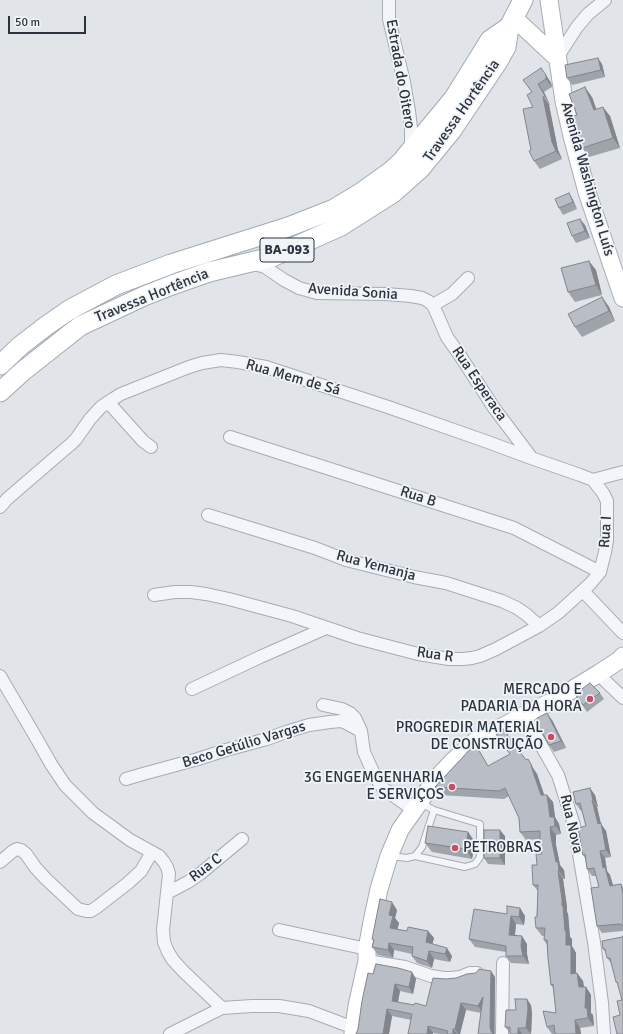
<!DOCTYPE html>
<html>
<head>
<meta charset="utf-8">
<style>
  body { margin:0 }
  #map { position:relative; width:623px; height:1034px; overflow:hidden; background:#e1e5e9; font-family:Signika,sans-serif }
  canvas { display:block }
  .scale { position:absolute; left:8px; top:16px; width:78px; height:18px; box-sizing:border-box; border:2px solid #2a3340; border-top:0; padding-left:5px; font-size:12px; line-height:14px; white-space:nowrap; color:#2a3340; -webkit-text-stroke:3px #f1f4f7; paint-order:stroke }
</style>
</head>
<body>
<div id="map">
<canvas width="623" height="1034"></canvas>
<div class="scale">50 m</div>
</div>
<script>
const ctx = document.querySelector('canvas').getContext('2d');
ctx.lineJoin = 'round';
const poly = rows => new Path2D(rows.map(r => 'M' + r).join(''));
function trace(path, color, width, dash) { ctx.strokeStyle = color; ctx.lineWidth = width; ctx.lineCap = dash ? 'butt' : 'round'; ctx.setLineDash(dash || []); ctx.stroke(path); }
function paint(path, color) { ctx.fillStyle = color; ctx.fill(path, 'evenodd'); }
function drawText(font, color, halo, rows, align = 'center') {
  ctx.font = font + ' Signika,sans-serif'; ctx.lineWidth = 3.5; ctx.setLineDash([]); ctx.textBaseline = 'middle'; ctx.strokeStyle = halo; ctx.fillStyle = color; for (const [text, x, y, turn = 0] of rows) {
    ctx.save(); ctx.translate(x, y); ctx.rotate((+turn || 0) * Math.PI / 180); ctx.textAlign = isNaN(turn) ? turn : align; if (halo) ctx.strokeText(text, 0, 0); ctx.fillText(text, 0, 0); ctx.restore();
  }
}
const service = poly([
  [391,856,407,858,415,856,422,847,434,810],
  [415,856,465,867,475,864,480,857,480,824,434,810,420,803]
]);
const minor = poly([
  [389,0,389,19,404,82,409,111,411,128,411,144,412,148],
  [557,58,577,27,588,14,605,0],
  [252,265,258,265,265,267,284,280,299,288,317,293,386,294,411,296,422,298,428,301,433,305,452,294,468,278],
  [433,305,437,314,447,337,461,357,494,408,531,457],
  [108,402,143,441,151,447],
  [230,437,514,528,600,572],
  [593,480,623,472],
  [0,507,7,499,58,455,71,444,76,439,90,419,101,407,113,399,121,394,189,367,202,363,221,360,238,362,266,367,388,407,485,441,531,458,580,475,593,480,603,493,607,501,607,540,605,552,600,572,590,584,558,613,539,626,496,649,480,656,472,658,463,659,449,659,418,654,357,638,292,616,229,599,206,594,191,592,175,592,154,595],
  [208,515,315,548,346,560,414,577,446,583,502,601,517,608,527,615,539,626],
  [583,591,623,633],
  [598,674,623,698],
  [0,676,38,741,51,764,65,785,93,813,130,840,159,856,164,862,167,867,169,874,163,930,164,942,168,952,173,960,184,972,222,1008],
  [192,689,260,657,326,628],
  [323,705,342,709,350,713,355,718,361,731,364,752,373,772,379,783,384,789,414,810],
  [524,715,558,775,574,825,594,942,602,1003,604,1034],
  [126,779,143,774,198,759,226,750,267,739,286,732,309,725,330,722,341,721,346,723,361,731],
  [0,862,13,851,17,849,21,850,26,854,35,867,45,878,78,909,86,911,91,911,97,907,128,883,141,871,152,852],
  [167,893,188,882,201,873,242,839],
  [279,930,367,949],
  [367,961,405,967,431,976,444,978,451,978,460,977,470,973,477,973],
  [170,1034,222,1008,252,1006,279,1006,309,1011,354,1028],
  [502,1034,503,963]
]);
const secondary = poly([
  [549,0,564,101,572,136,587,192,623,298],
  [514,18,557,58],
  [353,1034,357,1006,367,961,367,949,372,922,379,889,389,856,400,830,435,780,453,761,474,742,524,715,555,700,598,674,618,661,623,656]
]);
const primary = poly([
  [0,365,20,346,46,326,69,310,116,285,171,264,288,227,334,209,359,194,390,172,402,161,454,98,490,40,509,27],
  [0,392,23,371,80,326,144,296,172,285,209,272,272,257,341,226,393,193,420,169,452,130,497,63,506,47,509,27,523,0]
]);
trace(service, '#a6acb3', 8);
trace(minor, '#a6acb3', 14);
trace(secondary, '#a6acb3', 19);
trace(primary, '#a1aab5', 21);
trace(service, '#f4f5f8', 6);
trace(minor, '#f4f5f8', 12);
trace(secondary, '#fff', 17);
trace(primary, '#fff', 19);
paint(poly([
  [602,64,605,77,572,85,567,78],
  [541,68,551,83,552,87,544,92,550,105,549,105,558,150,562,159,540,169,534,161,531,150,533,107,532,92],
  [592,97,596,109,610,116,620,148,589,157,582,148,577,115],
  [569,193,573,200,577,209,563,215,559,208],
  [585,225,590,238,576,243,572,236],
  [596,270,602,295,575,302,568,292],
  [602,297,609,307,615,321,582,337,575,327],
  [600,693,604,699,587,712,575,694],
  [552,720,566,748,554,752,549,745],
  [475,744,480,752,488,766,526,760,528,759,537,774,544,795,547,795,553,802,555,817,559,824,561,834,556,835,556,845,560,865,564,870,565,879,563,879,567,907,567,912,568,914,570,937,572,939,572,946,576,953,576,973,577,973,583,981,584,987,586,987,591,995,591,1013,593,1015,594,1026,580,1028,581,1034,552,1034,547,1027,556,1013,553,988,551,985,547,945,544,940,545,936,542,936,536,928,538,891,533,885,537,865,542,854,540,839,526,840,520,832,519,818,509,796,504,799,441,795,435,787],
  [595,795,598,807,597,807,601,824,606,831,611,857,605,858,607,871,610,875,613,885,621,884,623,887,623,931,602,933,597,926,599,887,596,876,592,876,587,869,585,858,583,855,586,826,582,811,581,811,576,804],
  [468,832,475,842,472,859,432,852,425,843],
  [505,836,505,865,488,864,484,858],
  [520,908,525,916,524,925,516,924,515,936,527,944,527,954,529,964,511,963,506,956,506,952,475,947,469,939,507,914],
  [397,910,395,918,399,923,397,929,407,931,428,931,434,938,432,944,452,956,450,962,434,959,432,968,417,963,412,956,412,954,394,950,393,958,378,955,372,947,373,941,372,939],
  [622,937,623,1034,620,1015,622,1000,618,985,616,982,611,963,607,958,607,954,603,949],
  [412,972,416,979,413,994,400,991,398,1002,414,1005,426,1006,446,979,495,977,495,1034,478,1034,481,1013,466,1010,460,1034,439,1034,433,1033,433,1034,408,1034,411,1020,392,1016,389,1034,356,1034,358,1029,373,974],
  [531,1005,532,1014,531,1034,510,1034,510,1033,505,1027,516,1010]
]), '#9fa3aa');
paint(poly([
  [598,58,602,64,605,77,601,70],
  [546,75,551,83,552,87,546,79],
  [538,84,544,92,550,105,545,96],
  [585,87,592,97,600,119,594,110],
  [543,97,549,105,558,150,562,159,556,151,552,142],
  [603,107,610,116,620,148,613,138],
  [569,193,573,200,577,209,573,202],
  [580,219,585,225,590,238,585,231],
  [589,261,596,270,602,295,596,285],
  [602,297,609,307,615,321,609,311],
  [547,713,552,720,566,748,561,741],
  [531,766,537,774,547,803,541,795],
  [590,788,595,795,598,807,593,800],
  [547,795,553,802,555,817,559,824,561,834,550,817],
  [592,800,597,807,601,824,606,831,611,857,606,850,598,824],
  [550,827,556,835,556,845,560,865,564,870,565,879,559,871,556,862,551,837],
  [500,830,505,836,505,865,500,858],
  [468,832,475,842,472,859,466,849],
  [600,851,605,858,607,871,610,875,615,893,610,886,603,868],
  [558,871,563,879,567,907,567,912,568,914,570,937,572,939,572,946,576,953,576,981,571,974,566,945],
  [392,902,397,910,395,918,399,923,396,936,390,928,389,915],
  [520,908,525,916,524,925,519,917],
  [511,916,516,924,514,943,509,935],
  [428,931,434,938,431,950,426,942],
  [522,936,527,944,527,954,529,964,523,956,521,946],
  [389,943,394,950,393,958,388,950],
  [447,948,452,956,450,962,445,954],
  [429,951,434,959,432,968,427,961],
  [491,971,495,977,494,1034,493,1034,491,1031,490,1027],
  [412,972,416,979,413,994,409,987],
  [577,973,583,981,585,995,579,987],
  [395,984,400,991,397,1007,392,1001],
  [586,987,591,995,591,1013,593,1015,594,1026,588,1018,585,1008],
  [483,997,483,1013,478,1006],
  [527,999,531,1005,532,1014,531,1034,526,1028],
  [461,1003,466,1010,460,1034,458,1034,455,1029],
  [387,1009,392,1016,389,1034,383,1034],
  [575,1020,580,1028,581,1034,576,1034],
  [428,1026,433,1033,433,1034,427,1034],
  [518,1028,522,1034,518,1034],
  [453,1029,457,1034,453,1034]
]), '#82858b');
const building = poly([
  [598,58,601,70,567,78,565,65,598,58],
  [541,68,546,75,546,79,538,84,545,96,543,97,552,142,556,151,534,161,529,151,531,150,523,109,533,107,527,95,532,92,523,80,541,68],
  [585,87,594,110,603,107,613,138,582,148,573,116,577,115,569,94,585,87],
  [569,193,573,202,559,208,555,199,569,193],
  [580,219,585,231,572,236,567,223,580,219],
  [589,261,596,285,568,292,561,268,589,261],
  [602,297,609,311,575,327,568,314,602,297],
  [590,683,600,693,583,705,575,694,590,683],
  [547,713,561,741,549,745,537,723,537,718,547,713],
  [503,729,526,760,528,759,532,766,531,766,541,795,547,795,550,817,554,817,555,826,550,827,551,837,556,862,558,862,559,871,558,871,562,899,562,906,563,906,565,931,566,931,566,945,571,945,571,974,577,973,579,987,586,987,585,1008,587,1008,588,1018,575,1020,576,1034,555,1034,554,1025,547,1027,543,1011,556,1013,553,984,551,985,548,958,547,940,544,940,545,928,536,928,535,917,537,917,538,885,533,885,532,865,537,865,536,854,542,854,540,846,540,831,520,832,519,818,505,788,499,791,435,787,475,744,488,766,510,754,496,734,503,729],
  [590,788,593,800,592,800,598,824,601,823,606,850,600,851,603,868,605,867,610,886,621,884,623,895,623,926,620,924,597,926,591,888,599,887,594,868,587,869,585,854,583,855,578,828,586,826,580,803,576,804,573,792,590,788],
  [428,826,468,832,466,849,425,843,428,826],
  [484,830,500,830,500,858,484,858,484,830],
  [380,899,392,902,389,915,393,916,390,928,407,931,408,927,428,931,426,942,447,948,445,954,429,951,427,961,412,956,413,947,389,943,388,950,372,947,374,940,372,939,380,899],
  [507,906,520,908,519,917,511,916,509,935,522,936,521,946,523,956,506,956,506,946,469,939,474,909,507,914,507,906],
  [623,936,623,1034,617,1034,613,1017,620,1015,617,1001,622,1000,617,982,616,982,610,958,607,958,605,949,603,949,602,941,622,937,623,936],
  [376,964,398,968,412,972,409,987,395,984,392,1001,414,1005,415,1003,426,1006,433,978,446,979,456,978,467,974,476,973,479,969,491,971,490,1027,491,1031,493,1034,478,1034,483,997,478,1006,461,1003,455,1029,453,1029,453,1034,447,1034,448,1031,428,1026,427,1034,408,1034,412,1014,387,1009,383,1034,356,1034,358,1029,362,1001,368,973,373,974,376,964],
  [515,999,527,999,528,1008,526,1028,518,1028,518,1034,510,1034,510,1027,505,1027,506,1010,516,1010,515,999]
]);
paint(building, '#b9bec6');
trace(building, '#82858b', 1);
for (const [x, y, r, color] of [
  [590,699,4,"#c94c64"],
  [551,737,4,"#c94c64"],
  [452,787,4,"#c94c64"],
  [455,848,4,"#c94c64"]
]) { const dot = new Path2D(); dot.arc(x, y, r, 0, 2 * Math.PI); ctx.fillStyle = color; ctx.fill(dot); trace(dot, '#f1f4f7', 1.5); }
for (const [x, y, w] of [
  [287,250,54]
]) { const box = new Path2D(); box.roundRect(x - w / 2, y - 12, w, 24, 3); ctx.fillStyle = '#f1f4f7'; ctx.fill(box); trace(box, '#2a3340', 1); }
drawText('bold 14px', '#2a3340', null, [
  ["BA-093",287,250]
]);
drawText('15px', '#2a3340', '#f1f4f7', [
  ["Estrada do Oitero",400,74,80],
  ["Travessa Hortência",462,111,-55],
  ["Avenida Washington Luís",587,179,74],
  ["Avenida Sonia",353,292,4],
  ["Travessa Hortência",152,296,-22],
  ["Rua Mem de Sá",293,378,16],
  ["Rua Esperaca",479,384,56],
  ["Rua B",418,497,18],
  ["Rua I",606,532,-86],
  ["Rua Yemanja",376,566,15],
  ["Rua R",435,655,8],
  ["Beco Getúlio Vargas",244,745,-17],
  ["Rua Nova",571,824,77],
  ["Rua C",206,868,-37]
]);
drawText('15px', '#2a3340', '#f1f4f7', [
  ["MERCADO E",582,690],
  ["PADARIA DA HORA",582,707],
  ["PROGREDIR MATERIAL",543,728],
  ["DE CONSTRUÇÃO",543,745],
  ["3G ENGEMGENHARIA",444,778],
  ["E SERVIÇOS",444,795],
  ["PETROBRAS",463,848,"left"]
], 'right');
</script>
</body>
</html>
